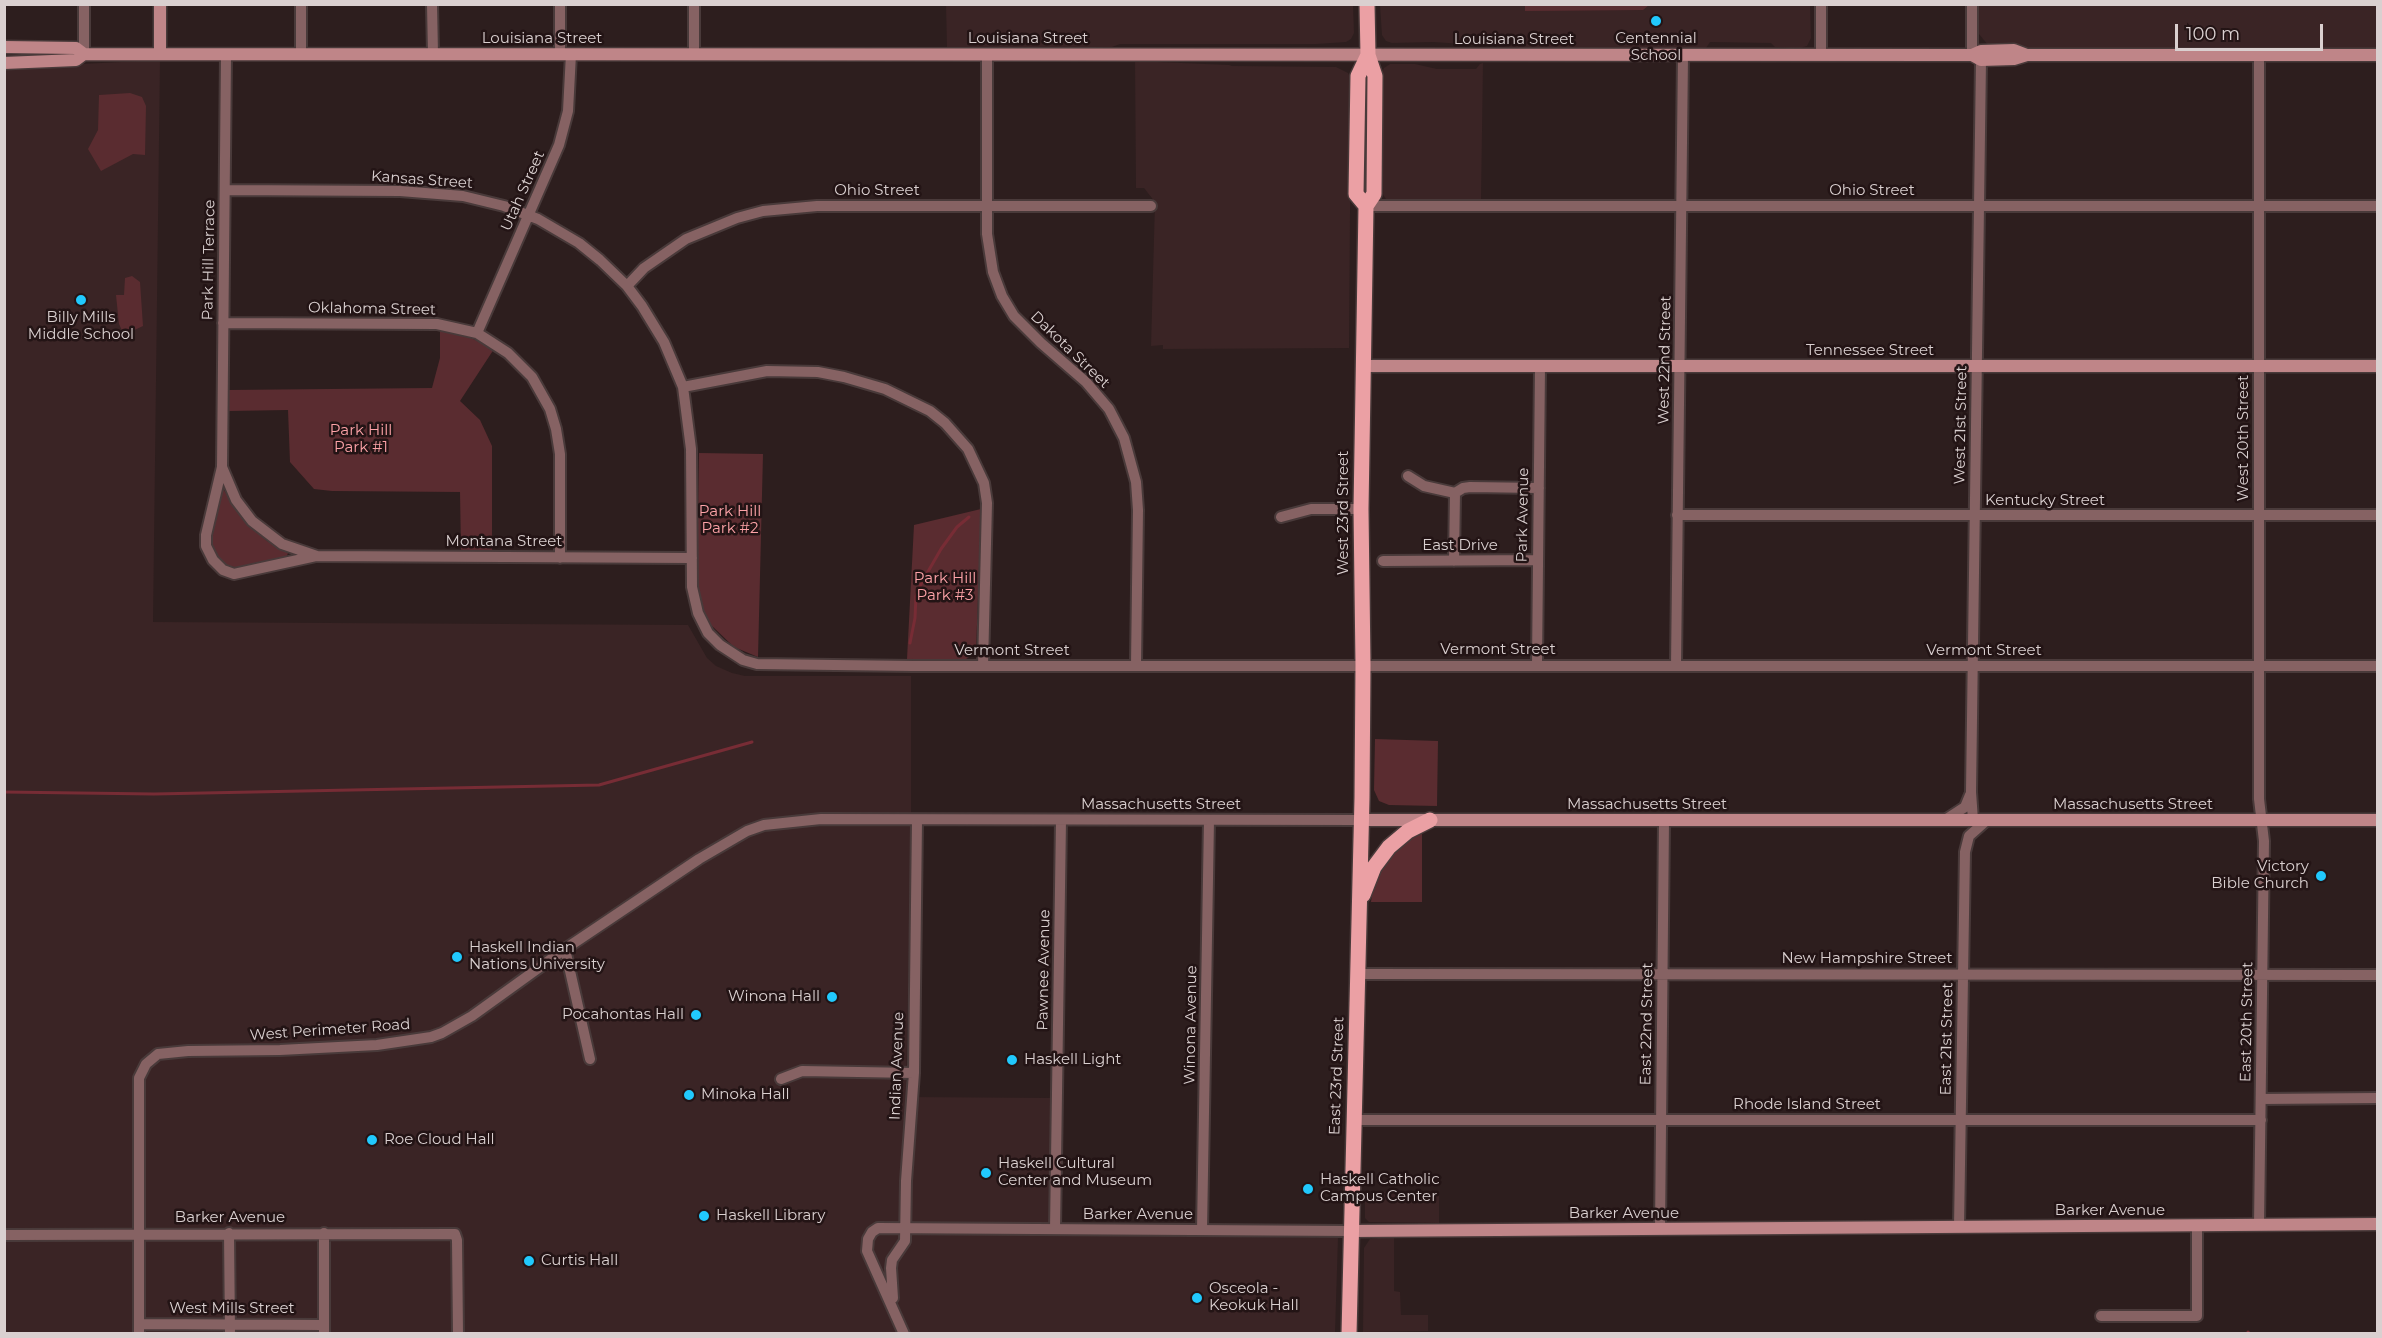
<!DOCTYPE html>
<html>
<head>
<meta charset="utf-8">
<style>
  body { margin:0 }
  #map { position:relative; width:2382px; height:1338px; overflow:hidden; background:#2d1e1e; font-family:Montserrat,sans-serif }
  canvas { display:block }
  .frame { position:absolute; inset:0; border:6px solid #dad0d0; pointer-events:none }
  .scale { position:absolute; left:2175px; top:24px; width:148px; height:27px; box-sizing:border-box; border:3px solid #dad0d0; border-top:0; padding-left:8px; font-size:18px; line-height:21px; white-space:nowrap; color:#dad0d0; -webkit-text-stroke:4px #231415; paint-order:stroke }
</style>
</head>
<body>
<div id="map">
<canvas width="2382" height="1338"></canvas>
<div class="frame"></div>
<div class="scale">100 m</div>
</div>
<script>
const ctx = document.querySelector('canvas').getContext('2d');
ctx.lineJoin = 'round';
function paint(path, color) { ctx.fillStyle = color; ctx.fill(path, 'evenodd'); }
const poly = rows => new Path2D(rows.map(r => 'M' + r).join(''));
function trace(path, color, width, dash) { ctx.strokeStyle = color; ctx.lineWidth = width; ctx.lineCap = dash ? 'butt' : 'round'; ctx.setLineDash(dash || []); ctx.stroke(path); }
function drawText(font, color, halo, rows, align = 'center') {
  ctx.font = font + ' Montserrat,sans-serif'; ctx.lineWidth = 5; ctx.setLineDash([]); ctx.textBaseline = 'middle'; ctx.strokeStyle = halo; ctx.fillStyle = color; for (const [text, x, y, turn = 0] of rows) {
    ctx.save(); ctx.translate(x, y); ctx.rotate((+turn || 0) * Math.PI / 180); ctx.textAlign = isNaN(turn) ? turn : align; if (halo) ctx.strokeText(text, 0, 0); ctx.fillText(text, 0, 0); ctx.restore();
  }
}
paint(poly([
  [946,5,1353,5,1354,33,1351,39,1346,42,1316,44,1120,44,1112,47,947,47],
  [1380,5,1810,5,1811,38,1807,46,1800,48,1775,47,1771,43,1710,42,1706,48,1524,48,1433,42,1392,43,1386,41,1382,35],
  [1978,5,2377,5,2377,48,1997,48,1988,45,1979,34],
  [160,60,153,622,688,625,707,658,716,666,732,673,745,676,911,676,911,835,906,1097,1051,1098,1050,1235,1338,1238,1335,1333,5,1333,4,68],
  [1135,61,1229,65,1232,66,1336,67,1348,73,1351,79,1349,348,1163,349,1163,345,1151,346,1155,202,1144,188,1136,188],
  [1483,63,1481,200,1386,199,1380,190,1381,75,1384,68,1390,64,1415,64,1437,69,1476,69,1480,64],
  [1365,1192,1439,1192,1439,1223,1369,1222,1365,1218],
  [1394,1236,1394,1291,1400,1292,1401,1315,1428,1315,1428,1331,1363,1332,1364,1248,1370,1239]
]), '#3a2425');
paint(poly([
  [1525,5,1525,4,1649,5,1643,10,1525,11],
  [130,93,142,97,146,106,145,155,133,154,101,171,88,149,98,130,99,95],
  [132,276,140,282,143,326,124,335,119,324,116,295,124,295,125,278],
  [440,329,469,337,494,349,460,401,480,420,492,446,492,551,461,551,460,492,332,491,314,489,290,462,288,410,228,411,228,390,432,388,440,358],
  [699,453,763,454,758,657,734,647,712,626,703,613,697,586],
  [222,487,244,521,267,541,288,553,286,558,237,568,227,565,217,557,211,548,211,532],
  [981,509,976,653,966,659,907,659,914,525],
  [1375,739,1438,741,1437,806,1389,805,1379,801,1374,790],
  [1422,831,1422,902,1371,902,1374,880,1395,847]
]), '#5a2c30');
trace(poly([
  [910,643,915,618,916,596,922,582,941,549,957,527,969,517],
  [4,792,154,794,599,785,752,742],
  [2248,1332,2250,1334]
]), '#772c35', 3);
const street = poly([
  [84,4,84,54],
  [301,4,301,54],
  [432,4,433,54],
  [560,4,560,54],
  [694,4,694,54],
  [1821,4,1821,55],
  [1972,4,1972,55],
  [226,54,222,467,236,500,252,521,282,544,317,556,692,558],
  [987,54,987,234,993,272,1002,296,1014,316,1041,343,1086,382,1109,409,1124,438,1136,482,1138,510,1136,665],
  [2259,55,2259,799,2264,841,2259,1225],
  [225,190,400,191,463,196,504,206,538,219,579,243,600,260,627,286,642,306,664,342,683,387,691,449,692,587,698,613,708,633,720,645,743,660,757,664,913,666,2378,666],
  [1366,206,2378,206],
  [627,286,644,268,686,239,737,218,763,211,817,206,1151,206],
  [223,323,437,324,477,333,508,353,532,377,550,409,556,429,560,454,560,558],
  [477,333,559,145,568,111,571,54],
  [683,387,767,371,818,372,844,377,885,389,930,411,945,423,968,449,984,483,987,503,983,666],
  [222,467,206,535,206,546,213,560,223,570,234,574,316,556],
  [1408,476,1424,486,1455,493],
  [1455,493,1463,488,1470,487,1539,488],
  [1677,515,2378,515],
  [1281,517,1311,509,1361,509],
  [1383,561,1538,560],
  [1454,561,1455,493],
  [1537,665,1540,366],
  [1676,666,1683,55],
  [1945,820,1965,807,1970,795],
  [1973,820,1971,792,1981,60],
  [565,949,590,1059],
  [1357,974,2378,975],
  [781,1079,802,1071,914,1073],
  [2261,1099,2378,1098],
  [1353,1120,2261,1120],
  [1959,1227,1965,852,1969,836,1987,820],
  [1055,1229,1061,820],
  [1660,1229,1664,820],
  [1202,1230,1209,820],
  [229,1233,230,1334],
  [324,1233,324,1334],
  [4,1235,455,1234,457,1240,458,1334],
  [893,1298,891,1268,892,1260,905,1241,906,1181,914,1073,917,820],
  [2101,1316,2197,1316,2197,1225],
  [139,1324,324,1325],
  [139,1334,139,1078,146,1064,158,1054,188,1051,280,1050,377,1045,431,1037,442,1033,472,1016,565,949,699,859,747,831,764,825,821,819,1361,820],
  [904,1334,867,1251,868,1239,872,1232,878,1228,1350,1231]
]);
const secondary = poly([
  [160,4,160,54],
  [4,47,76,48,84,54,1972,55,1981,51,2014,50,2027,55],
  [1972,55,1981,60,2014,59,2027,55,2378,55],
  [4,63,76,60,84,54],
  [1363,366,2378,366],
  [1361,820,2378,820],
  [1350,1231,2378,1224]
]);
const primary = poly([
  [1366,206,1356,194,1358,76,1368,55],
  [1363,895,1374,867,1389,847,1408,831,1430,820],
  [1349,1334,1362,798,1363,665,1361,509,1366,206,1374,194,1375,76,1368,55,1367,4]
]);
trace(street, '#493a3a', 14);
trace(secondary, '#493a3a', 15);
trace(primary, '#493a3a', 18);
trace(street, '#866263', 10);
trace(secondary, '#bf8588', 12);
trace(primary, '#eba0a4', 15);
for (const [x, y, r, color] of [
  [1656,21,6,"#21c9fd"],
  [81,300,6,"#21c9fd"],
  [2321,876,6,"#21c9fd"],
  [457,957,6,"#21c9fd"],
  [832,997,6,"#21c9fd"],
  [696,1015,6,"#21c9fd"],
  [1012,1060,6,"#21c9fd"],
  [689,1095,6,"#21c9fd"],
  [372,1140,6,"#21c9fd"],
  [986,1173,6,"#21c9fd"],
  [1308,1189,6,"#21c9fd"],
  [704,1216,6,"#21c9fd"],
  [529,1261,6,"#21c9fd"],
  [1197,1298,6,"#21c9fd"]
]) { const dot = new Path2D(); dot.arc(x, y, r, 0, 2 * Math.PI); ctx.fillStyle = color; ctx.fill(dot); trace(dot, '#231415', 2); }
drawText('15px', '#dad0d0', '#231415', [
  ["Louisiana Street",542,39],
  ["Louisiana Street",1028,39],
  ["Louisiana Street",1514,40],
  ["Kansas Street",422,180,4],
  ["Utah Street",523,191,-66],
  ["Ohio Street",877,191],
  ["Ohio Street",1872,191],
  ["Park Hill Terrace",209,260,-89],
  ["Oklahoma Street",372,309,1],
  ["Dakota Street",1070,350,44],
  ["Tennessee Street",1870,351],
  ["West 22nd Street",1665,360,-89],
  ["West 21st Street",1961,425,-89],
  ["West 20th Street",2244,438,-90],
  ["Kentucky Street",2045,501],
  ["West 23rd Street",1344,513,-90],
  ["Park Avenue",1523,515,-89],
  ["Montana Street",504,542],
  ["East Drive",1460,546],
  ["Vermont Street",1498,650],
  ["Vermont Street",1012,651],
  ["Vermont Street",1984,651],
  ["Massachusetts Street",1161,805],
  ["Massachusetts Street",1647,805],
  ["Massachusetts Street",2133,805],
  ["New Hampshire Street",1867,959],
  ["Pawnee Avenue",1044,970,-89],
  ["East 20th Street",2247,1022,-89],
  ["East 22nd Street",1647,1024,-89],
  ["Winona Avenue",1191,1025,-89],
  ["West Perimeter Road",330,1030,-4],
  ["East 21st Street",1947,1039,-89],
  ["Indian Avenue",897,1066,-88],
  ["East 23rd Street",1337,1076,-88],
  ["Rhode Island Street",1807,1105],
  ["Barker Avenue",2110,1211],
  ["Barker Avenue",1624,1214],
  ["Barker Avenue",1138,1215],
  ["Barker Avenue",230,1218],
  ["West Mills Street",232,1309]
]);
drawText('15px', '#dad0d0', '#231415', [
  ["Centennial",1656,39,"center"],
  ["School",1656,56,"center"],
  ["Billy Mills",81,318,"center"],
  ["Middle School",81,335,"center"],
  ["Victory",2309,867,"right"],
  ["Bible Church",2309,884,"right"],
  ["Haskell Indian",469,948],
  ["Nations University",469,965],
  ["Winona Hall",820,997,"right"],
  ["Pocahontas Hall",684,1015,"right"],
  ["Haskell Light",1024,1060],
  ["Minoka Hall",701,1095],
  ["Roe Cloud Hall",384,1140],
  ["Haskell Cultural",998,1164],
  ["Center and Museum",998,1181],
  ["Haskell Catholic",1320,1180],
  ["Campus Center",1320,1197],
  ["Haskell Library",716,1216],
  ["Curtis Hall",541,1261],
  ["Osceola -",1209,1289],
  ["Keokuk Hall",1209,1306]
], 'left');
drawText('15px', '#fea3a8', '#231415', [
  ["Park Hill",361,431],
  ["Park #1",361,448],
  ["Park Hill",730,512],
  ["Park #2",730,529],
  ["Park Hill",945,579],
  ["Park #3",945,596]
]);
</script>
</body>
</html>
